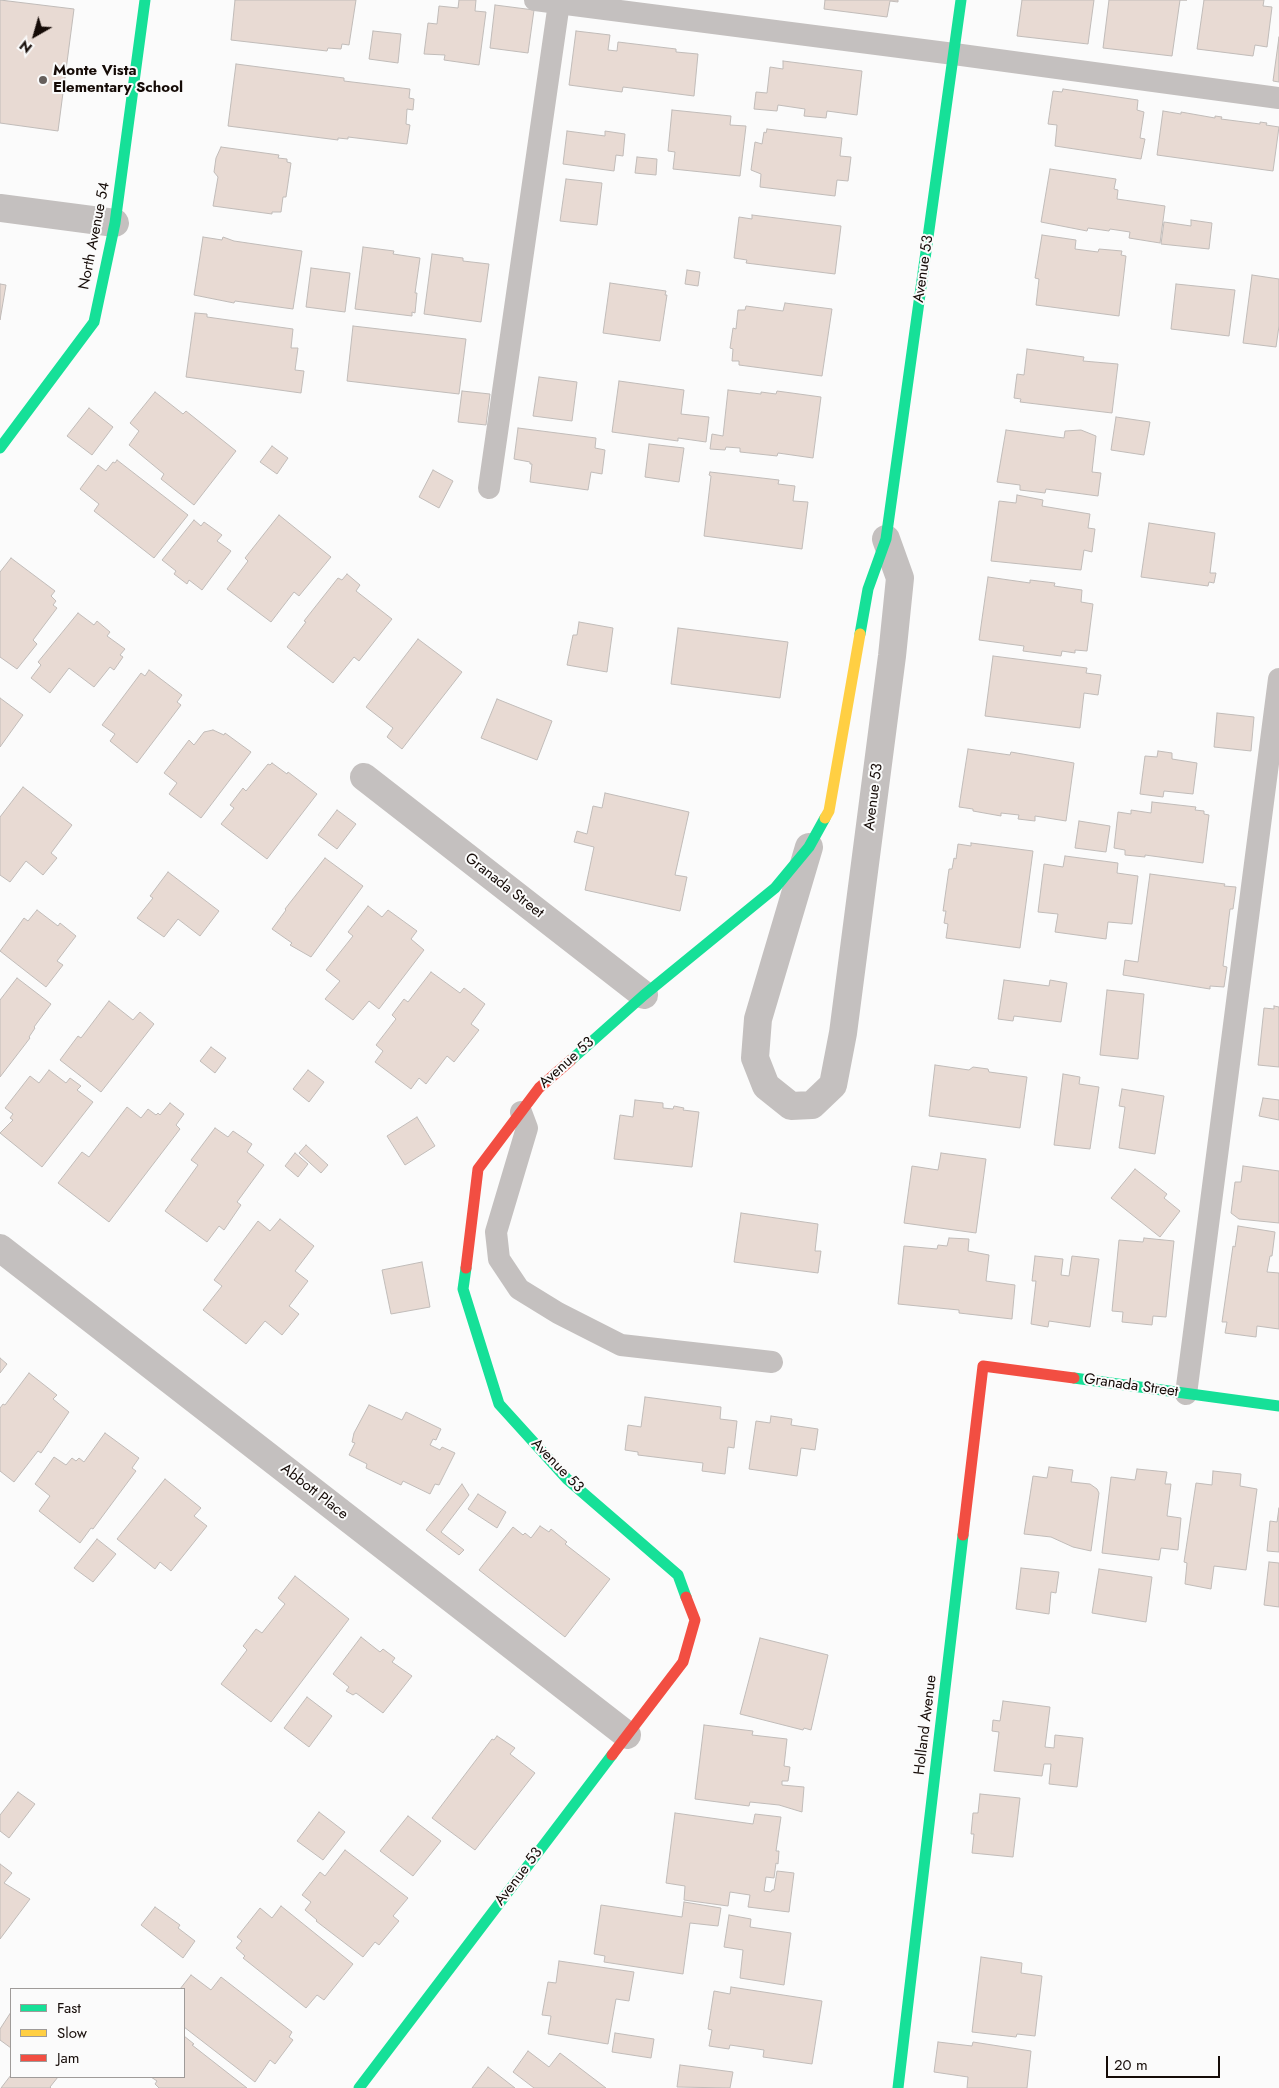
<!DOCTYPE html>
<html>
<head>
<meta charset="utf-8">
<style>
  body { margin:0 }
  #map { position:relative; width:1279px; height:2088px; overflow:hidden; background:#fbfbfb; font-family:Jost,sans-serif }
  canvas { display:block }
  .legend { position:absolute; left:10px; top:1988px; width:175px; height:90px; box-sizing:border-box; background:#fbfbfb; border:1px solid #9f9b99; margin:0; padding:6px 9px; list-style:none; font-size:15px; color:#150b07 }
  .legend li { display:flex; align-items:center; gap:10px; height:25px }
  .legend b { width:25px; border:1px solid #9f9b99 }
  .north { position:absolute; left:10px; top:10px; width:50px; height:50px; -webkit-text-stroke:4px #fbfbfb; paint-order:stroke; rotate:218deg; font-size:14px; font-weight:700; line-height:20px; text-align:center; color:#150b07 }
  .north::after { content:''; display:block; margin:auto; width:18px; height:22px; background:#150b07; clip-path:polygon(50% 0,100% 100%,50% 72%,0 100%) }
  .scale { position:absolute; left:1106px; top:2056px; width:114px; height:22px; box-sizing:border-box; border:2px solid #150b07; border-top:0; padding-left:6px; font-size:15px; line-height:18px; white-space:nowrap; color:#150b07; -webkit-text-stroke:4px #fbfbfb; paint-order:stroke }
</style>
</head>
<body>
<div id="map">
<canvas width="1279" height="2088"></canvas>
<ul class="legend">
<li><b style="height:6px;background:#16e098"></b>Fast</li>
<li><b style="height:6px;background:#ffcf43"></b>Slow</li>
<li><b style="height:6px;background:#f24e42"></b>Jam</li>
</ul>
<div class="north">N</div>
<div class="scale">20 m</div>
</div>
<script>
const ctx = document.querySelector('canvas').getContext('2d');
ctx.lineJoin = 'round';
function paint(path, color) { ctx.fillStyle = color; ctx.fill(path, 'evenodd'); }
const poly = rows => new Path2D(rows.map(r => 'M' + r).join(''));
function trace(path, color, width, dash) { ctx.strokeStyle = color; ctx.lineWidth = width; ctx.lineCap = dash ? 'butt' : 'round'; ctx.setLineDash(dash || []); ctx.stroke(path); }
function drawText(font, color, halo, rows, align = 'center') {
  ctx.font = font + ' Jost,sans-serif'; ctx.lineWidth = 4; ctx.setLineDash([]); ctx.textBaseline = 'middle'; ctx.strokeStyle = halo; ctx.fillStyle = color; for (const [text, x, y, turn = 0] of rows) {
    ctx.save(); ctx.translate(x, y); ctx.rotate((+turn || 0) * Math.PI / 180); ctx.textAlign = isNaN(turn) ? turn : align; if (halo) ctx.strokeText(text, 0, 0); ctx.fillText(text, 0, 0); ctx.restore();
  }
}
const building = poly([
  [0,0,74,9,58,131,0,123,0,0],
  [235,0,356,0,349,45,342,44,341,49,328,48,327,51,231,40,235,0],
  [459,0,476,0,475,11,486,12,479,65,444,60,445,55,424,54,428,23,437,24,439,6,458,8,459,0],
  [825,0,898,0,898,2,890,1,887,17,824,9,825,0],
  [1022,0,1094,0,1088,44,1017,36,1022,0],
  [1109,0,1187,0,1180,0,1172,56,1103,48,1109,0],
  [1204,0,1264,0,1263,6,1272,7,1267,47,1255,45,1253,56,1197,49,1204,0],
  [495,5,534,10,528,53,490,48,495,5],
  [373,31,401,34,398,63,369,59,373,31],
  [576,31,610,35,608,50,617,51,618,42,676,49,676,52,698,54,694,96,623,87,622,92,569,85,576,31],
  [1279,37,1279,82,1273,81,1279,37],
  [783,61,862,71,857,115,827,111,826,118,804,116,805,109,778,105,777,111,754,109,756,92,767,93,770,67,783,69,783,61],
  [236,64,344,78,344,81,410,89,409,98,414,99,413,110,407,109,406,124,410,125,407,144,348,137,348,139,338,138,338,140,228,126,236,64],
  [1063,89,1138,100,1137,110,1144,112,1140,138,1145,139,1141,159,1055,146,1057,125,1048,124,1053,91,1062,92,1063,89],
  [672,110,731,116,730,125,746,126,740,176,673,169,675,152,668,151,672,110],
  [1163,111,1181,114,1181,112,1215,118,1215,116,1222,117,1221,119,1260,124,1260,122,1267,123,1266,125,1279,127,1273,171,1157,155,1163,111],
  [767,129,842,138,840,156,851,157,848,181,837,180,835,196,760,187,761,174,751,170,755,142,762,144,764,132,766,133,767,129],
  [567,131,605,136,605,131,625,134,623,156,616,155,614,171,563,164,567,131],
  [221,147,279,155,278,158,287,159,287,162,291,163,286,197,283,197,281,212,272,212,272,214,213,206,218,177,214,172,216,158,221,147],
  [637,157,657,159,656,175,635,173,637,157],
  [1050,169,1116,179,1114,189,1118,190,1117,199,1165,206,1160,243,1129,238,1130,232,1110,229,1109,231,1088,228,1087,231,1041,222,1050,169],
  [566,179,602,183,597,225,560,221,566,179],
  [752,215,841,226,835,274,746,263,747,260,734,258,739,217,752,219,752,215],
  [1191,220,1212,223,1209,249,1161,244,1164,222,1191,226,1191,220],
  [1042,235,1076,240,1075,249,1098,252,1099,249,1122,251,1121,255,1126,256,1119,316,1036,305,1039,279,1035,278,1042,235],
  [203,237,222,240,223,237,234,241,302,251,293,309,235,301,234,303,194,295,203,237],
  [363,247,394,251,393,254,420,258,415,293,417,293,415,313,412,312,412,316,355,309,363,247],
  [432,254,463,258,463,261,489,264,481,322,424,314,432,254],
  [311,268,350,273,345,312,306,307,311,268],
  [687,270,700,272,698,286,685,284,687,270],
  [1252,275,1279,279,1279,326,1276,347,1243,343,1252,275],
  [610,283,666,291,665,295,667,295,660,341,603,333,610,283],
  [0,284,6,285,0,320,0,284],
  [1176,284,1235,290,1229,336,1171,329,1176,284],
  [785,303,832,309,822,376,739,365,739,361,732,361,733,349,730,348,733,328,736,329,738,310,745,310,746,306,783,311,785,303],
  [195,313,207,314,207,317,293,329,291,348,298,348,295,370,304,371,301,393,186,377,195,313],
  [353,326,466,339,459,394,347,381,353,326],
  [1027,349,1084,357,1083,361,1118,364,1112,413,1020,402,1021,399,1014,398,1017,374,1024,375,1027,349],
  [539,377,577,382,572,421,533,416,539,377],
  [619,381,684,390,681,414,709,417,706,442,678,438,678,441,612,432,619,381],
  [728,390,761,394,761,392,776,394,777,391,821,397,813,458,778,453,777,456,740,452,740,448,726,447,725,450,710,449,712,434,723,436,728,390],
  [462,391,490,394,486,425,458,422,462,391],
  [155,392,183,414,186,411,236,451,194,505,161,479,164,474,129,445,139,431,130,423,155,392],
  [89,408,113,427,92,455,67,436,89,408],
  [1116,417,1150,422,1144,455,1111,450,1116,417],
  [518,428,596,438,595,448,605,450,602,474,591,472,588,490,530,482,532,464,530,464,530,462,514,459,518,428],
  [1006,430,1064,438,1065,431,1081,430,1096,436,1092,472,1101,473,1098,496,1046,489,1045,493,1020,490,1020,485,997,482,1006,430],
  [649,444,684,448,679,482,645,477,649,444],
  [272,446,288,458,277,474,260,462,272,446],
  [117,460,188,515,154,558,94,511,99,504,80,489,98,465,106,471,113,462,115,463,117,460],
  [433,470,453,481,439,508,419,497,433,470],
  [710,472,779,480,778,484,795,486,793,501,808,502,802,549,704,536,711,476,709,475,710,472],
  [1017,495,1043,500,1042,506,1090,514,1088,528,1095,529,1092,552,1084,550,1081,570,991,561,999,501,1016,503,1017,495],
  [279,515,331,557,299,596,294,592,271,622,227,589,248,561,245,558,279,515],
  [194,520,201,526,204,522,222,535,217,541,231,551,202,590,189,580,187,584,174,574,176,571,162,560,194,520],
  [1149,523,1215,533,1210,573,1216,573,1214,583,1209,582,1208,586,1141,577,1149,523],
  [11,558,55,591,51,596,56,601,53,605,57,608,33,640,37,644,17,669,0,657,0,572,11,558],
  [347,574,360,585,356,591,392,619,359,661,354,657,333,683,287,647,306,622,304,621,338,578,342,580,347,574],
  [988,577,1030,583,1030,580,1055,583,1054,586,1082,590,1081,602,1093,604,1087,651,1075,650,1075,653,1062,651,1061,656,1023,651,1024,646,979,640,988,577],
  [78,613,94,625,97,621,110,632,107,636,125,649,120,655,123,657,114,670,110,667,94,687,69,668,50,693,31,678,41,665,38,662,78,613],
  [579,622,613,628,607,672,567,665,573,635,577,635,579,622],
  [678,628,788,642,780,698,671,684,678,628],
  [418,639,462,672,402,749,387,737,393,728,366,707,418,639],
  [993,656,1087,668,1086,673,1101,675,1098,695,1084,693,1080,728,985,716,993,656],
  [149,670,182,695,177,702,181,705,137,763,110,741,115,734,102,725,141,673,145,676,149,670],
  [0,698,23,715,0,747,0,698],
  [497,699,552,721,537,760,481,738,497,699],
  [1217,713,1254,717,1251,751,1214,747,1217,713],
  [213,730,224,735,225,733,251,752,201,818,169,794,177,783,164,773,189,740,194,745,204,732,213,730],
  [968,749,1010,755,1011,752,1074,763,1066,821,1035,816,1035,821,1018,819,1019,815,1001,813,1001,816,973,811,973,809,959,807,968,749],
  [1158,751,1172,753,1172,759,1197,763,1193,794,1164,791,1163,797,1140,794,1145,756,1157,757,1158,751],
  [272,763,287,774,288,772,317,794,267,859,221,824,234,808,230,805,243,788,246,791,268,764,270,765,272,763],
  [23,787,72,825,51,853,57,858,43,875,26,861,10,882,0,875,0,817,23,787],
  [605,793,689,812,675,875,687,877,680,911,585,890,594,847,574,842,577,831,587,834,593,806,602,808,605,793],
  [1152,802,1196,807,1195,810,1204,811,1204,814,1209,815,1203,863,1145,855,1145,857,1125,855,1125,850,1114,848,1118,812,1131,814,1131,810,1151,813,1152,802],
  [337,810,356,824,337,849,318,835,337,810],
  [1079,821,1110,826,1106,852,1075,848,1079,821],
  [971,843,1033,851,1020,948,946,938,948,924,944,923,946,911,943,911,949,869,952,869,954,858,956,859,958,844,971,846,971,843],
  [1065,856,1118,863,1117,873,1138,876,1132,924,1108,922,1106,939,1055,932,1058,914,1038,912,1044,864,1063,867,1065,856],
  [325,858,363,886,311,957,290,945,292,943,272,929,286,910,285,909,325,858],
  [168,872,219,911,200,936,178,919,164,937,137,918,153,898,150,896,168,872],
  [1150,874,1225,884,1224,886,1236,887,1233,909,1230,909,1223,966,1227,967,1224,987,1210,986,1210,989,1123,975,1125,960,1138,962,1150,874],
  [368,906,382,917,388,910,417,931,411,939,424,950,379,1009,369,1001,353,1020,325,999,340,981,326,970,353,936,348,932,368,906],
  [37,910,58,926,60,923,76,936,57,961,63,965,46,987,0,951,24,918,28,921,37,910],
  [431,972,460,993,464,988,485,1004,471,1024,479,1030,454,1062,447,1056,426,1084,419,1078,411,1089,375,1062,383,1051,376,1045,396,1019,392,1015,404,999,408,1002,431,972],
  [17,978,51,1004,34,1027,35,1028,29,1037,30,1038,0,1077,0,1000,17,978],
  [1004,980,1049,986,1050,980,1067,983,1061,1022,1014,1016,1013,1021,998,1019,1004,980],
  [1107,990,1144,994,1138,1059,1100,1055,1107,990],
  [109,1001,133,1020,140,1012,154,1024,101,1092,60,1060,78,1036,81,1038,109,1001],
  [1274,1006,1279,1007,1279,1067,1258,1065,1264,1008,1274,1009,1274,1006],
  [211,1047,226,1058,215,1073,200,1061,211,1047],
  [935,1065,969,1070,973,1067,988,1069,989,1072,1027,1077,1020,1128,929,1116,935,1065],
  [49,1070,66,1083,70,1078,81,1086,77,1090,93,1102,42,1167,0,1133,13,1120,10,1118,13,1114,5,1108,30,1076,39,1083,49,1070],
  [308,1070,324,1082,309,1102,293,1089,308,1070],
  [1063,1074,1080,1077,1079,1084,1099,1087,1090,1149,1054,1145,1063,1074],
  [1122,1089,1164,1096,1155,1154,1119,1148,1125,1107,1119,1106,1122,1089],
  [1263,1098,1279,1100,1279,1120,1259,1116,1263,1098],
  [635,1100,663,1103,663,1108,673,1109,674,1106,684,1108,683,1110,699,1112,692,1167,614,1159,620,1115,633,1117,635,1100],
  [170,1103,184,1114,176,1125,180,1129,109,1222,58,1183,82,1152,89,1157,127,1107,141,1118,148,1109,156,1115,158,1113,160,1115,170,1103],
  [417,1117,435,1146,405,1165,387,1136,417,1117],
  [215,1128,228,1137,233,1131,252,1144,247,1152,264,1165,237,1202,241,1205,224,1230,219,1226,207,1242,165,1211,198,1165,191,1160,215,1128],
  [306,1145,328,1165,321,1173,299,1153,306,1145],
  [295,1153,308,1164,298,1177,285,1166,295,1153],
  [941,1153,986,1159,976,1233,904,1223,912,1166,938,1170,941,1153],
  [1243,1166,1279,1171,1279,1223,1239,1219,1231,1213,1235,1182,1241,1182,1243,1166],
  [1135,1169,1167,1194,1164,1198,1180,1211,1160,1237,1111,1198,1135,1169],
  [741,1213,818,1224,815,1251,821,1251,818,1273,734,1262,741,1213],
  [280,1219,314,1246,295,1271,308,1281,289,1306,299,1314,282,1335,265,1321,246,1344,203,1310,222,1286,214,1280,258,1221,270,1231,280,1219],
  [1238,1226,1275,1232,1272,1256,1270,1256,1267,1272,1279,1273,1279,1329,1257,1326,1256,1337,1225,1333,1227,1322,1222,1322,1233,1246,1235,1247,1238,1226],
  [949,1238,969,1239,968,1251,989,1255,986,1281,1015,1285,1012,1319,959,1313,959,1310,898,1304,904,1246,937,1249,938,1245,947,1246,949,1238],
  [1144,1238,1174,1241,1166,1317,1153,1316,1152,1325,1122,1322,1123,1312,1112,1311,1119,1240,1143,1242,1144,1238],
  [1035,1256,1063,1259,1061,1275,1069,1276,1072,1256,1099,1259,1090,1327,1049,1321,1048,1327,1031,1324,1036,1281,1032,1281,1035,1256],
  [422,1262,430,1307,391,1314,382,1270,422,1262],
  [0,1358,7,1364,0,1373,0,1358],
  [29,1373,57,1395,53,1399,69,1412,41,1453,38,1451,14,1482,0,1471,0,1408,3,1404,5,1405,29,1373],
  [645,1397,721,1407,720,1419,737,1421,734,1448,728,1447,725,1474,702,1471,703,1463,638,1455,638,1452,625,1450,628,1425,641,1427,645,1397],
  [369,1405,402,1420,406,1412,441,1429,436,1440,433,1439,430,1445,440,1450,442,1447,455,1453,439,1485,435,1484,430,1494,403,1481,401,1485,366,1468,367,1464,349,1455,355,1443,352,1442,354,1433,369,1405],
  [771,1416,792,1419,791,1425,818,1429,815,1450,801,1448,797,1476,749,1469,756,1421,770,1423,771,1416],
  [105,1433,139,1458,132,1468,136,1471,93,1529,91,1528,80,1543,39,1511,50,1496,35,1484,54,1457,66,1465,72,1458,76,1461,79,1458,84,1462,105,1433],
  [1049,1467,1073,1470,1071,1482,1090,1484,1097,1489,1099,1493,1091,1551,1073,1547,1051,1537,1024,1534,1033,1476,1047,1478,1049,1467],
  [1137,1469,1167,1472,1165,1484,1171,1484,1167,1516,1181,1518,1178,1550,1161,1548,1159,1560,1102,1553,1111,1477,1135,1480,1137,1469],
  [1213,1471,1241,1474,1240,1486,1257,1489,1246,1570,1214,1566,1211,1589,1185,1584,1187,1563,1184,1562,1196,1483,1212,1485,1213,1471],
  [165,1479,201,1508,194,1516,207,1526,171,1571,160,1562,155,1569,117,1539,165,1479],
  [462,1484,469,1495,441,1532,464,1550,459,1555,426,1530,462,1484],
  [478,1494,506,1512,497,1528,468,1509,478,1494],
  [1279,1508,1279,1552,1267,1551,1270,1521,1277,1522,1279,1508],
  [540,1526,549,1532,551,1529,567,1542,565,1544,610,1579,565,1637,479,1570,513,1527,523,1535,525,1533,531,1538,540,1526],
  [97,1539,116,1554,93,1582,74,1568,97,1539],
  [1269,1562,1279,1563,1279,1607,1264,1605,1269,1562],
  [1021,1568,1059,1572,1056,1593,1051,1592,1049,1614,1016,1609,1021,1568],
  [1099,1569,1152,1577,1146,1622,1092,1613,1099,1569],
  [295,1576,349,1619,271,1722,221,1684,247,1650,243,1646,256,1629,262,1633,285,1604,278,1598,295,1576],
  [361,1637,380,1652,383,1649,395,1658,392,1662,412,1676,383,1713,356,1693,353,1695,346,1691,349,1687,333,1674,361,1637],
  [760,1638,828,1655,811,1730,804,1728,803,1730,740,1714,760,1638],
  [307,1697,332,1716,309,1747,284,1728,307,1697],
  [1003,1701,1050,1707,1045,1747,1054,1748,1055,1735,1083,1738,1077,1787,1049,1784,1051,1764,1044,1764,1042,1776,994,1771,999,1732,992,1731,993,1720,1000,1721,1003,1701],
  [704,1725,753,1731,752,1735,787,1739,784,1766,790,1767,788,1781,782,1781,782,1785,804,1787,802,1812,779,1805,750,1802,749,1806,695,1799,704,1725],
  [497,1736,515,1748,510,1754,535,1773,475,1850,432,1818,492,1739,494,1740,497,1736],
  [18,1792,35,1804,9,1838,0,1831,0,1815,18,1792],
  [980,1794,1020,1798,1013,1857,972,1853,974,1834,971,1834,973,1813,978,1813,980,1794],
  [319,1812,345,1832,323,1860,297,1841,319,1812],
  [675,1813,753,1824,755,1814,781,1817,776,1851,779,1851,778,1864,776,1863,774,1878,766,1877,764,1891,771,1892,772,1890,774,1890,777,1871,794,1873,789,1912,748,1907,750,1895,730,1892,728,1906,684,1900,685,1886,666,1883,675,1813],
  [408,1816,441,1841,413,1876,380,1851,408,1816],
  [345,1850,408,1898,393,1916,399,1921,379,1945,375,1942,363,1957,316,1921,317,1920,305,1910,311,1902,302,1895,320,1872,325,1876,345,1850],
  [0,1864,12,1873,4,1883,30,1899,0,1939,0,1864],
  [684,1902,721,1908,718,1926,690,1923,683,1974,604,1962,605,1956,594,1954,601,1905,682,1917,684,1902],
  [281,1906,353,1964,324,2000,317,1995,306,2008,243,1958,245,1956,236,1948,242,1941,237,1937,260,1908,272,1918,281,1906],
  [155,1907,180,1925,178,1928,195,1941,183,1958,141,1925,155,1907],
  [729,1915,751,1919,750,1927,791,1933,784,1985,740,1978,743,1950,724,1947,729,1915],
  [981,1957,1022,1963,1021,1973,1042,1976,1035,2036,1017,2034,1016,2037,972,2032,981,1957],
  [559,1961,634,1972,629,2001,616,1999,608,2044,548,2034,551,2016,542,2015,548,1982,556,1983,559,1961],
  [191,1975,211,1990,221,1977,292,2032,289,2037,293,2040,275,2064,270,2060,255,2082,184,2027,184,1989,180,1989,191,1975],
  [731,1987,822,2001,812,2064,763,2057,764,2050,730,2045,729,2049,709,2046,712,2030,708,2029,714,1991,730,1994,731,1987],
  [11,2012,11,2048,0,2040,0,2029,11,2012],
  [615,2033,654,2039,651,2058,612,2052,615,2033],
  [184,2036,194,2044,192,2045,247,2088,159,2088,155,2084,157,2081,151,2077,184,2077,184,2036],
  [938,2042,972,2046,973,2042,1031,2051,1027,2088,967,2088,968,2077,934,2072,938,2042],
  [528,2051,549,2067,560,2053,606,2088,534,2088,513,2072,528,2051],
  [680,2065,733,2072,730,2088,677,2087,680,2065],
  [488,2067,515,2088,472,2088,488,2067],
  [11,2075,11,2077,58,2077,50,2087,51,2088,1,2088,11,2075]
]);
paint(building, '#e8dad3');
trace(building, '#c1bcb9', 1);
trace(poly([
  [535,0,954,54,1279,98],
  [489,488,559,3],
  [521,1112,527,1128,496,1232,499,1259,519,1289,558,1313,621,1345,772,1362],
  [1186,1394,1279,679]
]), '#c4c0bf', 22);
trace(poly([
  [0,208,115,223],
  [364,777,644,995],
  [809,847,758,1019,755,1058,766,1086,791,1106,812,1105,833,1085,843,1033,892,656,900,578,886,539],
  [0,1248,627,1735]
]), '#c4c0bf', 28);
trace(poly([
  [0,448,94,322,115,223,145,0],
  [860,634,868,589,886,539,961,0],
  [571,1060,644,995,775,888,809,847,825,818],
  [466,1268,463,1289,499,1404,567,1479,678,1575,686,1597],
  [1074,1378,1279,1406],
  [359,2088,612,1755],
  [898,2088,963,1535]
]), '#16e098', 11);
trace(poly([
  [825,818,829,811,860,634]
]), '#ffcf43', 11);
trace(poly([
  [466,1268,478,1169,539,1088,571,1060],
  [963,1535,983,1366,1074,1378],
  [612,1755,683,1662,695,1620,686,1597]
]), '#f24e42', 11);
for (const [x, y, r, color] of [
  [43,80,5,"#665f5c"]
]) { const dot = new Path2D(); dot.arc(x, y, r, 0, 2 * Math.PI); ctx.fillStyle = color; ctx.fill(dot); trace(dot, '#fbfbfb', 2); }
drawText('bold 15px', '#150b07', '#fbfbfb', [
  ["Monte Vista",53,71],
  ["Elementary School",53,88]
], 'left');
drawText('15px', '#150b07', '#fbfbfb', [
  ["North Avenue 54",95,236,-79],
  ["Avenue 53",924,269,-82],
  ["Avenue 53",874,797,-83],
  ["Granada Street",504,886,38],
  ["Avenue 53",567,1063,-42],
  ["Granada Street",1131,1386,8],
  ["Avenue 53",557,1466,46],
  ["Abbott Place",314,1492,38],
  ["Holland Avenue",926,1725,-83],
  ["Avenue 53",519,1877,-53]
]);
</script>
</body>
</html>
